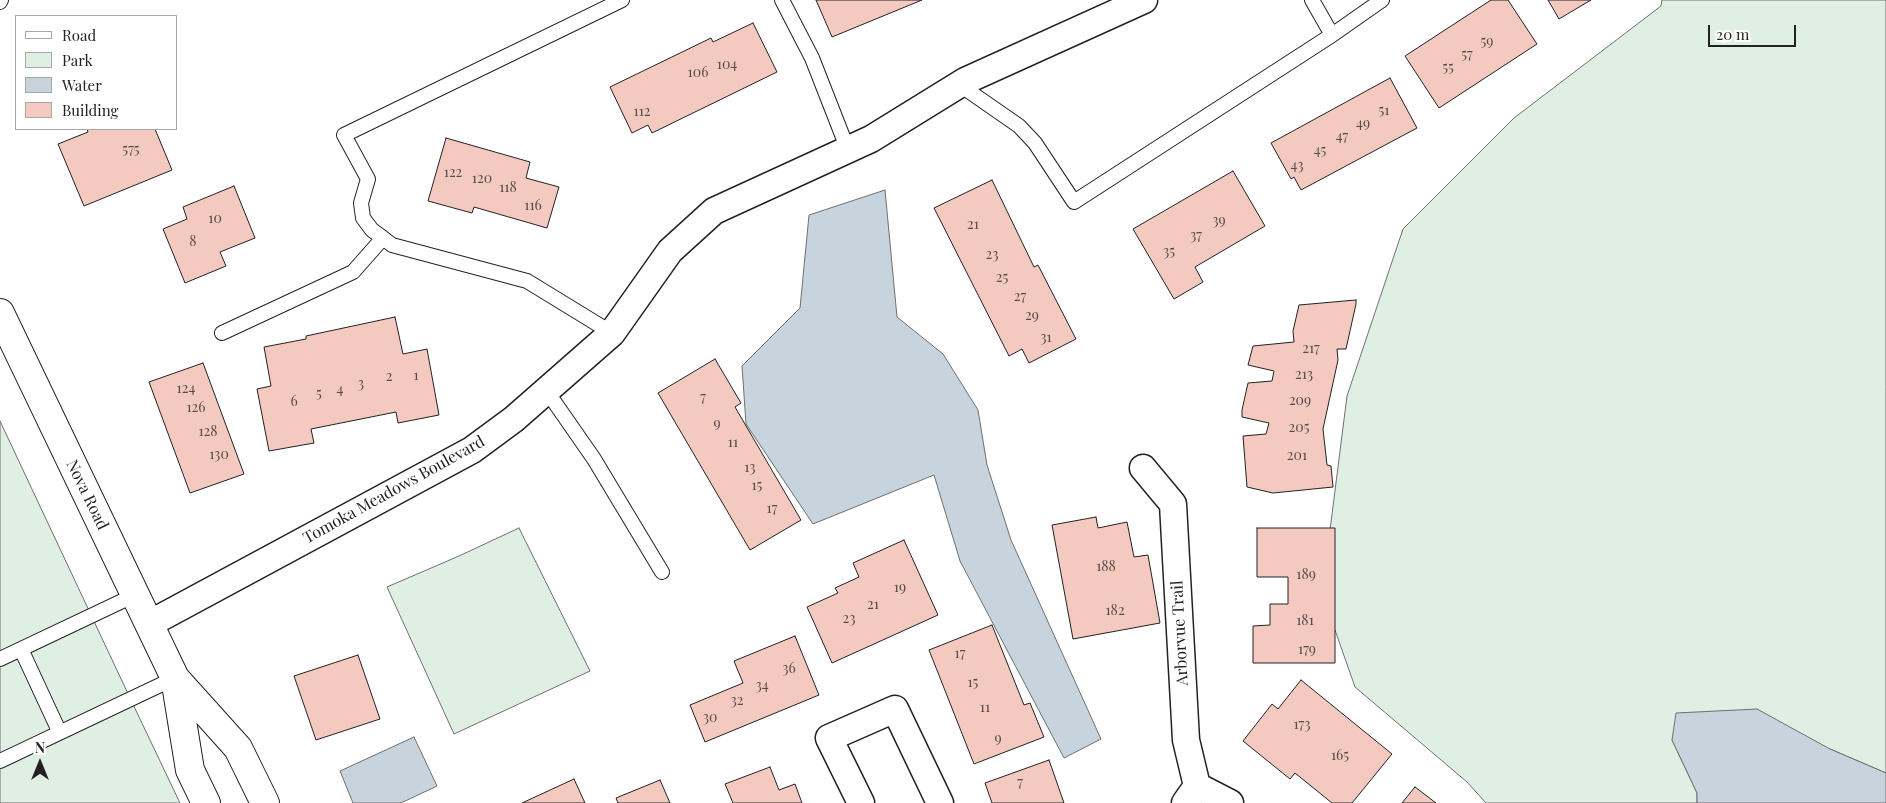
<!DOCTYPE html>
<html>
<head>
<meta charset="utf-8">
<style>
  body { margin:0 }
  #map { position:relative; width:1886px; height:803px; overflow:hidden; background:#fff; font-family:"Playfair Display",serif }
  canvas { display:block }
  .legend { position:absolute; left:15px; top:15px; width:162px; height:115px; box-sizing:border-box; background:#fff; border:1px solid #a7a7a7; margin:0; padding:6px 9px; list-style:none; font-size:15px; color:#222 }
  .legend li { display:flex; align-items:center; gap:10px; height:25px }
  .legend b { width:25px; border:1px solid #a7a7a7 }
  .north { position:absolute; left:15px; top:738px; width:50px; height:50px; -webkit-text-stroke:4px #fff; paint-order:stroke; rotate:0deg; font-size:14px; font-weight:700; line-height:20px; text-align:center; color:#222 }
  .north::after { content:''; display:block; margin:auto; width:18px; height:22px; background:#222; clip-path:polygon(50% 0,100% 100%,50% 72%,0 100%) }
  .scale { position:absolute; left:1708px; top:25px; width:88px; height:22px; box-sizing:border-box; border:2px solid #222; border-top:0; padding-left:6px; font-size:15px; line-height:18px; white-space:nowrap; color:#222; -webkit-text-stroke:4px #fff; paint-order:stroke }
</style>
</head>
<body>
<div id="map">
<canvas width="1886" height="803"></canvas>
<ul class="legend">
<li><b style="height:6px;background:#fff"></b>Road</li>
<li><b style="height:14px;background:#e0efe3"></b>Park</li>
<li><b style="height:14px;background:#c7d3dd"></b>Water</li>
<li><b style="height:14px;background:#f3c9c0"></b>Building</li>
</ul>
<div class="north">N</div>
<div class="scale">20 m</div>
</div>
<script>
const ctx = document.querySelector('canvas').getContext('2d');
ctx.lineJoin = 'round';
function paint(path, color) { ctx.fillStyle = color; ctx.fill(path, 'evenodd'); }
const poly = rows => new Path2D(rows.map(r => 'M' + r).join(''));
function trace(path, color, width, dash) { ctx.strokeStyle = color; ctx.lineWidth = width; ctx.lineCap = dash ? 'butt' : 'round'; ctx.setLineDash(dash || []); ctx.stroke(path); }
function drawText(font, color, halo, rows, align = 'center') {
  ctx.font = font + ' "Playfair Display",serif'; ctx.lineWidth = 4; ctx.setLineDash([]); ctx.textBaseline = 'middle'; ctx.strokeStyle = halo; ctx.fillStyle = color; for (const [text, x, y, turn = 0] of rows) {
    ctx.save(); ctx.translate(x, y); ctx.rotate((+turn || 0) * Math.PI / 180); ctx.textAlign = isNaN(turn) ? turn : align; if (halo) ctx.strokeText(text, 0, 0); ctx.fillText(text, 0, 0); ctx.restore();
  }
}
const green = poly([
  [1662,0,1886,0,1886,773,1830,749,1672,740,1697,793,1697,803,1486,803,1467,782,1355,687,1322,593,1347,396,1403,229,1514,118,1661,6,1662,0],
  [0,421,130,698,180,803,0,803,0,421],
  [519,528,590,671,454,734,387,587,459,556,519,528]
]);
paint(green, '#e0efe3');
trace(green, '#6f6f6f', 1);
const water = poly([
  [885,190,897,317,943,354,978,410,987,465,1011,540,1101,739,1064,758,960,561,934,475,813,524,746,424,742,366,800,308,809,215,885,190],
  [1757,709,1830,749,1886,773,1886,803,1697,803,1697,793,1672,740,1676,713,1757,709],
  [414,737,437,786,401,803,353,803,340,771,414,737]
]);
paint(water, '#c7d3dd');
trace(water, '#6f6f6f', 1);
const building = poly([
  [816,0,922,0,832,37,816,0],
  [1491,0,1508,0,1537,44,1439,108,1405,56,1491,0],
  [1548,0,1591,0,1559,19,1548,0],
  [753,23,777,72,652,133,648,125,632,133,610,87,711,38,713,42,753,23],
  [1390,78,1417,128,1301,190,1294,177,1291,179,1271,143,1390,78],
  [87,129,155,129,172,170,84,206,58,144,88,132,87,129],
  [446,138,530,162,526,178,559,187,547,228,474,207,472,213,428,201,446,138],
  [1233,171,1265,226,1195,267,1203,282,1174,299,1133,229,1233,171],
  [992,180,1034,267,1038,265,1076,339,1029,363,1022,349,1009,356,934,208,992,180],
  [234,186,255,238,220,252,226,266,185,283,163,229,187,219,183,207,234,186],
  [1356,300,1356,304,1346,349,1337,349,1338,360,1323,429,1327,465,1331,466,1333,487,1273,493,1247,487,1243,436,1266,434,1269,423,1242,417,1242,410,1248,383,1272,381,1274,371,1248,365,1253,346,1294,342,1293,331,1299,305,1356,300],
  [395,317,403,354,427,349,439,415,398,423,396,412,311,429,314,443,269,451,257,389,271,386,264,347,306,339,306,336,395,317],
  [715,359,741,403,735,407,801,520,750,550,658,393,715,359],
  [203,363,244,474,190,493,149,382,203,363],
  [1096,517,1098,528,1127,522,1134,557,1148,555,1160,623,1073,639,1052,525,1096,517],
  [1257,528,1335,528,1335,663,1253,663,1253,626,1270,625,1270,604,1288,604,1288,577,1257,577,1257,528],
  [904,540,938,615,832,663,807,607,838,593,835,588,859,577,853,563,904,540],
  [992,625,1024,705,1030,703,1044,737,974,764,929,650,992,625],
  [795,636,819,695,705,742,690,705,743,683,734,661,795,636],
  [358,655,380,719,316,740,294,676,358,655],
  [1301,680,1392,754,1352,803,1332,803,1295,773,1290,779,1243,741,1272,704,1278,709,1301,680],
  [1049,760,1064,803,992,803,985,783,1049,760],
  [770,767,779,790,795,784,802,803,733,803,725,784,770,767],
  [574,779,585,803,522,803,574,779],
  [660,780,670,803,618,803,616,798,660,780],
  [1415,787,1436,803,1402,803,1415,787]
]);
paint(building, '#f3c9c0');
trace(building, '#222', 1);
const service = poly([
  [782,0,812,58,848,150],
  [1312,0,1332,35],
  [0,2,1,0],
  [960,85,1019,126,1035,143,1074,202,1332,35,1382,0],
  [222,333,353,272,383,238],
  [612,333,527,281,392,245,383,238,372,230,363,218,361,203,368,179,344,135,622,0],
  [546,390,594,459,662,572],
  [21,649,59,731],
  [0,659,135,595],
  [0,761,175,678]
]);
const minor = poly([
  [1143,468,1173,504,1186,740,1197,786,1185,803],
  [149,624,472,450,514,419,612,333,670,251,714,211,871,139,965,81,1144,0],
  [1197,786,1230,803],
  [861,803,829,738,895,709,940,803]
]);
const primary = poly([
  [0,313,175,678,238,748,265,803],
  [175,678,190,770,206,803]
]);
trace(service, '#222', 16);
trace(minor, '#222', 29);
trace(primary, '#222', 30);
trace(service, '#fff', 14);
trace(minor, '#fff', 26);
trace(primary, '#fff', 28);
drawText('14px', '#564c4a', null, [
  ["59",1487,42],
  ["57",1467,55],
  ["104",727,65],
  ["55",1448,68],
  ["106",698,73],
  ["51",1384,111],
  ["112",642,112],
  ["49",1363,124],
  ["47",1342,137],
  ["575",131,150],
  ["45",1320,151],
  ["43",1297,166],
  ["122",453,173],
  ["120",482,179],
  ["118",508,188],
  ["116",533,206],
  ["10",215,219],
  ["39",1219,221],
  ["21",973,225],
  ["37",1196,236],
  ["8",193,242],
  ["35",1169,252],
  ["23",992,255],
  ["25",1002,278],
  ["27",1020,297],
  ["29",1032,316],
  ["31",1046,338],
  ["217",1311,349],
  ["213",1304,375],
  ["1",416,376],
  ["2",389,377],
  ["3",361,384],
  ["124",186,389],
  ["4",340,390],
  ["5",319,394],
  ["7",703,398],
  ["209",1300,401],
  ["6",294,402],
  ["126",196,408],
  ["9",717,424],
  ["205",1299,428],
  ["128",208,432],
  ["11",733,443],
  ["130",219,455],
  ["201",1297,456],
  ["13",750,468],
  ["15",757,486],
  ["17",772,509],
  ["188",1106,567],
  ["189",1306,575],
  ["19",900,588],
  ["21",873,605],
  ["182",1115,611],
  ["23",849,619],
  ["181",1305,621],
  ["179",1307,650],
  ["17",960,654],
  ["36",789,669],
  ["15",973,683],
  ["34",762,686],
  ["32",737,701],
  ["11",985,708],
  ["30",710,718],
  ["173",1302,725],
  ["9",998,739],
  ["165",1340,756],
  ["7",1020,783]
]);
drawText('16px', '#222', '#fff', [
  ["Tomoka Meadows Boulevard",394,490,-29],
  ["Nova Road",87,495,64],
  ["Arborvue Trail",1180,633,-93]
]);
</script>
</body>
</html>
